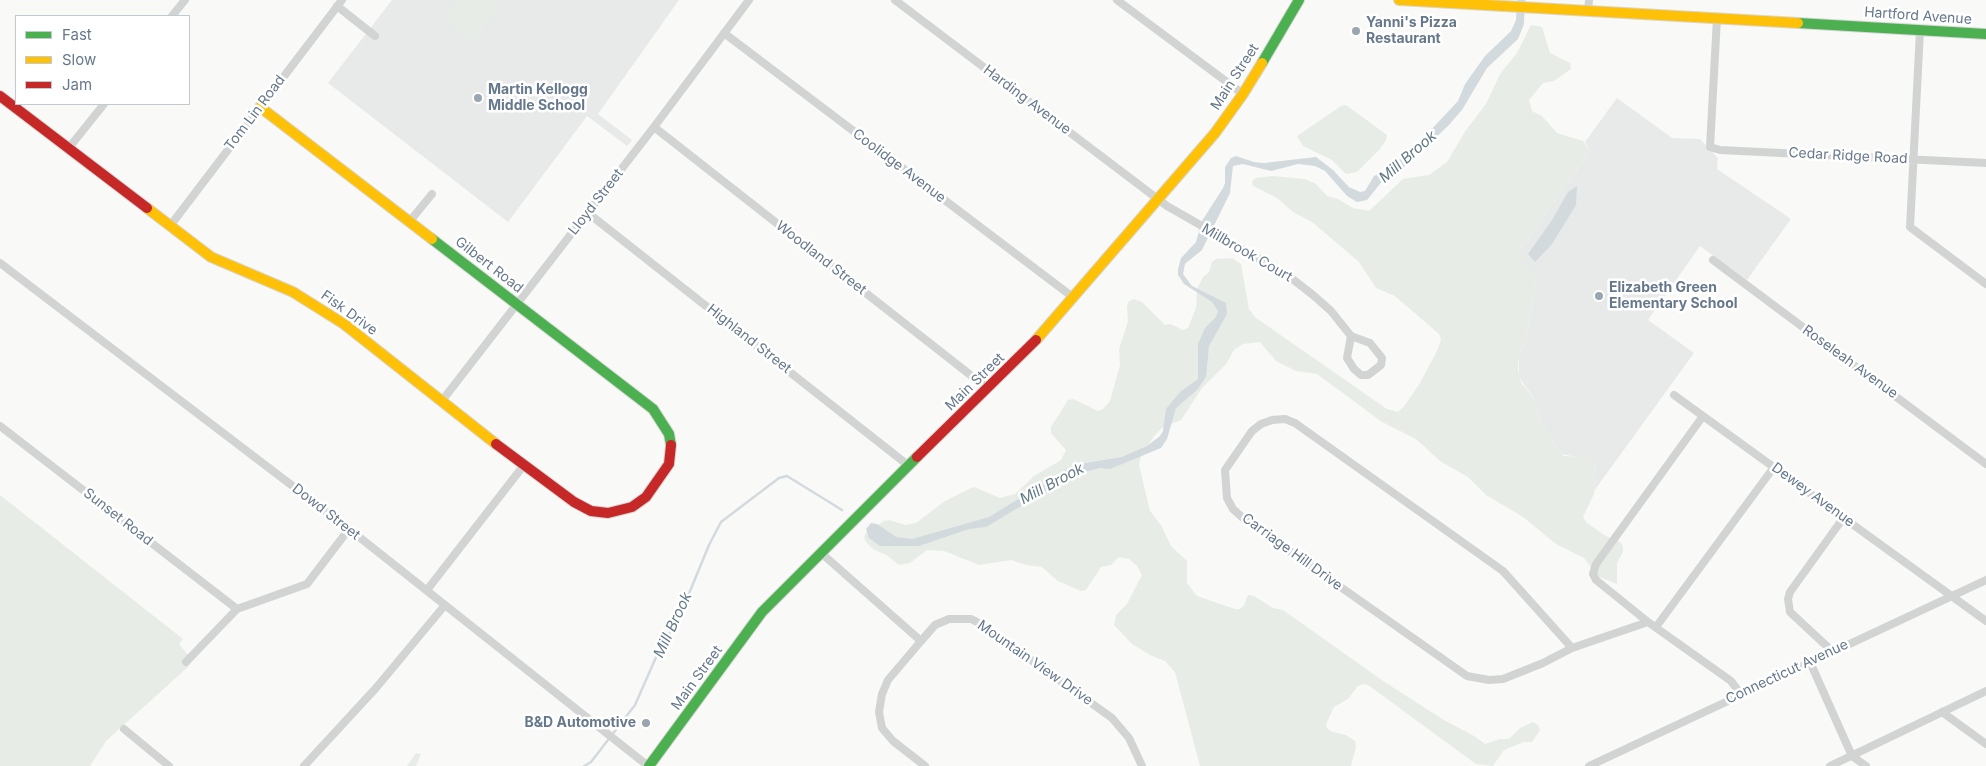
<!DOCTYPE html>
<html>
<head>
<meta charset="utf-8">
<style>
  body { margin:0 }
  #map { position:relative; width:1986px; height:766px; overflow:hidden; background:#f9f9f8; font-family:Inter,sans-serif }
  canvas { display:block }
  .legend { position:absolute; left:15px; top:15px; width:175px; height:90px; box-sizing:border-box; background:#fff; border:1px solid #c2c9d1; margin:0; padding:6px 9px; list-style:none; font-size:15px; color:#66788b }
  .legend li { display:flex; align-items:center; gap:10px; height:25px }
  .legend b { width:25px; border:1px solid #c2c9d1 }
</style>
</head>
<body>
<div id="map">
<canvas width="1986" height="766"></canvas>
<ul class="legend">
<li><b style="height:6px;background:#4caf50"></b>Fast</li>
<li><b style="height:6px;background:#ffc107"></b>Slow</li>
<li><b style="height:6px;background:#c62828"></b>Jam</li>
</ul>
</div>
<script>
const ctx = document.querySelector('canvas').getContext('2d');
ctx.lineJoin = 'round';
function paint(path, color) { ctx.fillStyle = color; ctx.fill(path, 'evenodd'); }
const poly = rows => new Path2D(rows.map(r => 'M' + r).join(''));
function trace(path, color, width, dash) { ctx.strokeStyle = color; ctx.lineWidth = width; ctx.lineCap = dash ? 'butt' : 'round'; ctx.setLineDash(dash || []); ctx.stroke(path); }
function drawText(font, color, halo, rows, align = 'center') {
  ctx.font = font + ' Inter,sans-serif'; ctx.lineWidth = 5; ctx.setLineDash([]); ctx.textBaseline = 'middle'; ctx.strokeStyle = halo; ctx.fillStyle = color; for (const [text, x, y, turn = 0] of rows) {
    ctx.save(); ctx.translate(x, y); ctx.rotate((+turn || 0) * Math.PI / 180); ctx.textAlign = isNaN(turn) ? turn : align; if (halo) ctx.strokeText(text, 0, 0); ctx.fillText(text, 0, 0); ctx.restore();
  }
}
paint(poly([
  [392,0,679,0,598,114,632,140,627,146,587,116,508,222,328,83],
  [1617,98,1672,138,1700,139,1718,158,1717,169,1791,219,1747,280,1700,246,1648,320,1694,353,1594,491,1596,461,1562,454,1540,421,1535,400,1519,377,1519,353,1527,338,1537,277,1517,260,1517,254,1578,169,1589,150,1585,142]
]), '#e8e9e9');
paint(poly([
  [458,0,491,0,500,7,473,41,443,18],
  [1531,25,1542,27,1550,53,1570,63,1571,69,1554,81,1543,83,1529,100,1532,111,1542,116,1557,133,1583,141,1589,150,1578,169,1517,254,1517,260,1535,272,1537,277,1527,338,1519,353,1518,370,1521,382,1535,400,1540,421,1562,454,1564,456,1592,457,1596,461,1594,494,1583,517,1586,522,1604,535,1620,542,1623,546,1623,552,1617,563,1617,584,1597,576,1584,558,1556,544,1523,517,1486,495,1468,477,1440,461,1416,439,1382,422,1317,374,1296,371,1276,361,1260,342,1243,344,1234,350,1226,364,1202,388,1181,420,1162,428,1154,436,1140,459,1139,465,1150,511,1161,525,1171,546,1187,561,1187,583,1197,596,1235,609,1240,609,1244,605,1248,595,1254,596,1273,608,1283,610,1386,683,1444,720,1474,736,1485,744,1500,739,1509,739,1520,728,1533,722,1538,725,1540,730,1532,742,1524,742,1504,750,1493,766,1476,764,1368,685,1363,684,1358,686,1348,699,1334,707,1327,722,1326,727,1330,731,1346,735,1355,741,1356,747,1351,766,1200,766,1175,672,1165,661,1150,655,1132,644,1114,625,1116,615,1127,604,1142,575,1137,566,1129,559,1119,557,1111,565,1101,567,1086,590,1081,591,1058,581,1042,567,1026,565,1011,560,979,565,944,551,927,550,910,563,899,565,888,556,873,549,866,542,864,537,866,533,884,521,889,520,905,525,916,523,945,501,969,489,974,487,1000,498,1015,494,1034,476,1061,460,1066,450,1051,433,1051,427,1068,400,1073,399,1098,411,1103,409,1110,401,1120,365,1119,349,1128,321,1127,306,1129,301,1134,299,1142,302,1165,325,1170,324,1183,330,1188,328,1196,308,1197,289,1203,277,1209,272,1212,262,1216,259,1232,258,1241,264,1249,309,1256,318,1387,409,1398,412,1405,405,1420,383,1438,349,1441,339,1439,334,1395,296,1376,288,1359,262,1312,222,1293,212,1277,198,1253,186,1252,181,1256,178,1272,176,1305,179,1316,184,1327,196,1338,199,1353,208,1369,211,1403,179,1429,175,1447,162,1466,130,1486,104,1500,74,1517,53],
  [1346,105,1387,135,1386,140,1380,149,1357,172,1346,174,1332,160,1303,146,1297,136,1341,106],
  [0,495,183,639,179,644,188,655,190,661,189,666,106,741,90,766,0,766],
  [416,753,421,754,416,766,407,766]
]), '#e8ece6');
paint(poly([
  [1517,0,1525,0,1524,24,1518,39,1487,68,1462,110,1448,126,1402,169,1384,179,1367,200,1357,202,1347,196,1325,171,1315,166,1298,164,1271,171,1243,164,1233,166,1230,193,1202,250,1185,264,1183,274,1192,286,1226,303,1227,314,1209,346,1206,377,1197,390,1176,408,1167,439,1161,448,1110,469,1100,468,1073,475,986,527,969,529,919,546,880,546,869,538,866,529,871,523,877,524,896,537,912,539,989,517,1074,465,1122,457,1147,446,1160,436,1163,431,1166,409,1180,392,1198,379,1198,344,1205,328,1216,317,1218,311,1212,302,1184,284,1178,275,1178,269,1181,258,1196,242,1202,221,1223,188,1225,183,1225,167,1231,158,1236,156,1254,162,1264,163,1316,157,1333,170,1349,187,1360,192,1365,191,1374,176,1388,169,1413,149,1458,101,1465,84,1485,56,1511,31,1516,20],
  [1577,186,1576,205,1552,244,1535,262,1528,254,1552,220,1568,192]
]), '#d3dade');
trace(poly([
  [584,766,591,762,635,705,657,655,681,613,709,545,721,522,779,478,787,476,842,510]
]), '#d3dade', 2.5);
const fast = poly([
  [1798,23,1986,34],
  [1262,63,1299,0],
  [432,239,653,409,669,434,671,445],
  [649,766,762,612,917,457]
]);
const slow = poly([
  [1399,0,1798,23],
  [260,107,432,239],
  [147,208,211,257,293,292,344,324,496,444],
  [1036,340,1215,133,1243,94,1262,63]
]);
const jam = poly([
  [0,96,147,208],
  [496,444,574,502,591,511,608,513,632,507,646,497,669,464,671,445],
  [917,457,1036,340]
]);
trace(fast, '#d6d7d7', 12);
trace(slow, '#d6d7d7', 12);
trace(jam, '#d6d7d7', 12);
trace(poly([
  [895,0,1167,206,1286,274,1313,295,1331,311,1351,336,1347,358,1354,369,1361,375,1368,375,1381,365,1382,358,1370,343,1351,336],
  [1117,0,1243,94],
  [337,6,375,36],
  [1588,11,1589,0],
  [172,16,185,0],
  [1717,18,1710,147,1720,150,1986,163],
  [1920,30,1910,227,1986,284],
  [724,33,1074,298],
  [654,127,987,388],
  [68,149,104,104],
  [588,213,909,466],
  [410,221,432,194],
  [170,226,342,0],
  [1713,260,1986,464],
  [0,263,349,529,648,766],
  [1674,395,1986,621],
  [441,402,654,127,749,0],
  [1703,416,1596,564,1593,574,1596,580,1648,622,1731,681,1740,693],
  [0,426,237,609],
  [820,552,921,641,935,625,949,619,971,619,981,624,1112,718,1129,738,1142,766],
  [427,590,524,465],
  [1656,627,1774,467],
  [921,641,888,680,882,694,879,712,882,728,893,741,925,766],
  [1572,648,1543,663,1503,679,1489,680,1467,676,1244,519,1233,509,1227,498,1225,470,1252,431,1261,424,1272,420,1285,419,1295,423,1503,571,1572,648,1648,622],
  [1832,651,1790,612,1788,599,1790,592,1844,517],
  [186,662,237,609,307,584,349,529],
  [1810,662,1852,756,1866,766],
  [1942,712,1986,744],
  [124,729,169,766],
  [304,766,376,688,445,605],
  [1589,766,1986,580],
  [1830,766,1986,691]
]), '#d2d3d3', 8);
trace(fast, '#4caf50', 10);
trace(slow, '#ffc107', 10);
trace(jam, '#c62828', 10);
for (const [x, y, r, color] of [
  [1356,31,5,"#99a5b1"],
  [478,98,5,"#99a5b1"],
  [1599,296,5,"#99a5b1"],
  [646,723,5,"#99a5b1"]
]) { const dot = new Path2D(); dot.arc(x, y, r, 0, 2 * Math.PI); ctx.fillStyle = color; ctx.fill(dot); trace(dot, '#fff', 2); }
drawText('14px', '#66788b', '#fff', [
  ["Hartford Avenue",1918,16,4],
  ["Main Street",1235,77,-57],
  ["Harding Avenue",1027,100,37],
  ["Tom Lin Road",255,113,-53],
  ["Cedar Ridge Road",1848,156,3],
  ["Coolidge Avenue",899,166,37],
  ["Lloyd Street",596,202,-52],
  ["Millbrook Court",1247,253,30],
  ["Woodland Street",821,258,38],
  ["Gilbert Road",489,265,38],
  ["Fisk Drive",349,313,36],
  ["Highland Street",749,339,38],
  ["Roseleah Avenue",1850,362,36],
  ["Main Street",975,382,-44],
  ["Dewey Avenue",1813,495,36],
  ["Dowd Street",326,512,38],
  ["Sunset Road",118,517,38],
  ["Carriage Hill Drive",1292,552,36],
  ["Mountain View Drive",1035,663,35],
  ["Connecticut Avenue",1787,672,-25],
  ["Main Street",697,678,-54]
]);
drawText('bold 14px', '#66788b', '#fff', [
  ["Yanni's Pizza",1366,23],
  ["Restaurant",1366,39],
  ["Martin Kellogg",488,90],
  ["Middle School",488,106],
  ["Elizabeth Green",1609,288],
  ["Elementary School",1609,304],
  ["B&D Automotive",636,723,"right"]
], 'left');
drawText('italic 15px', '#627a86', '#fff', [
  ["Mill Brook",1408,157,-41],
  ["Mill Brook",1052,484,-28],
  ["Mill Brook",673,625,-65]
]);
</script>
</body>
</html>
